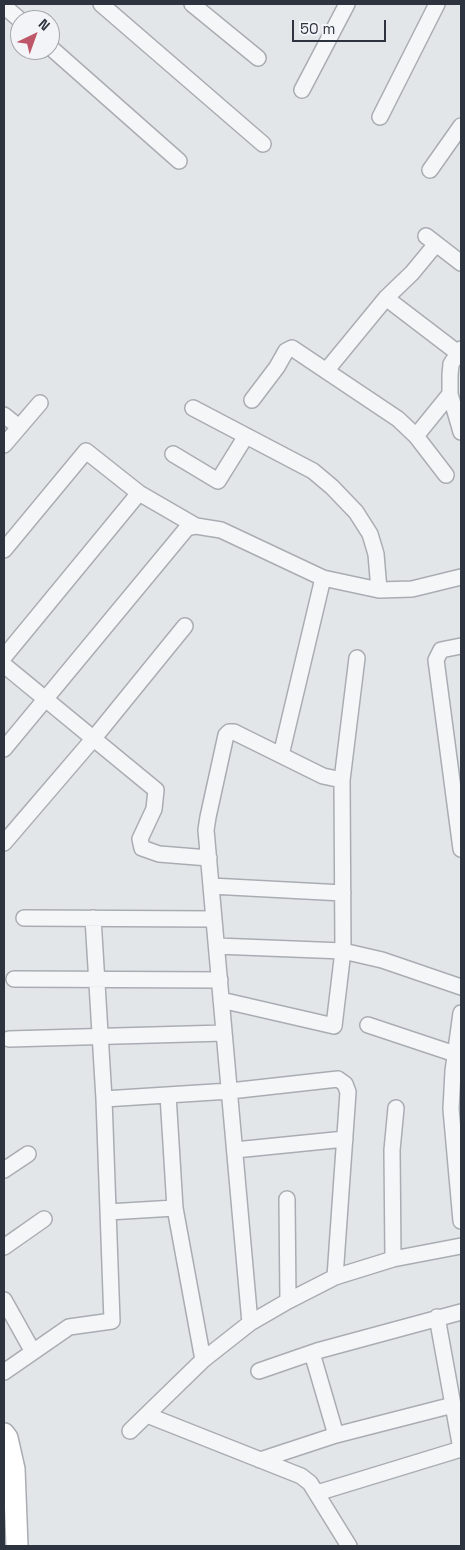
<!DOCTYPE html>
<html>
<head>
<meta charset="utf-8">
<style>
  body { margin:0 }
  #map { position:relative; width:465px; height:1550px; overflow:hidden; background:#e3e6e9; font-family:"Space Grotesk",sans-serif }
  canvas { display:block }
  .frame { position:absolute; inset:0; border:5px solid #2d3440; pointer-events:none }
  .north { position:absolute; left:10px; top:10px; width:50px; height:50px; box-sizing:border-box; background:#f2f4f7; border:1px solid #a3a7ae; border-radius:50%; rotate:42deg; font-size:14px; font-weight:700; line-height:20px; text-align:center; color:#2d3440 }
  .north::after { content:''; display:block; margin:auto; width:18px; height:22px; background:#bf576a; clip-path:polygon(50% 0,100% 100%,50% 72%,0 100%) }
  .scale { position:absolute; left:292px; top:20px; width:94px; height:22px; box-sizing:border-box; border:2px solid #2d3440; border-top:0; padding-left:6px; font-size:15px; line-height:18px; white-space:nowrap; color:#2d3440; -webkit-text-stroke:4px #f2f4f7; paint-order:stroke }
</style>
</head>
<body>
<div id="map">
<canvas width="465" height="1550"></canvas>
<div class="frame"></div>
<div class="north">N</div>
<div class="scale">50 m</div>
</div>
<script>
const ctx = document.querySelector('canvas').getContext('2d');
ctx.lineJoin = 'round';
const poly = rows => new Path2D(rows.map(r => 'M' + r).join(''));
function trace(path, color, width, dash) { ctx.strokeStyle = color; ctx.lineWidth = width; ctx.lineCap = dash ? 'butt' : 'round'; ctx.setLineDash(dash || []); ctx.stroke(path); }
const street = poly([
  [101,4,263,144],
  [192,4,258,58],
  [4,6,20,20],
  [50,47,179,161],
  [302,90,347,4],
  [380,117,437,4],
  [430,170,461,126],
  [426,236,461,263],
  [386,298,458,353],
  [461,349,451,364,450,375,450,394,461,432],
  [326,371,386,298,412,273,436,244],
  [252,400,277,367,286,351,292,348,398,419,416,436,446,475],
  [193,408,313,471,332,487,356,512,370,534,376,554,379,590],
  [4,415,19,427],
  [416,436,450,394],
  [4,445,40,403],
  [173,454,218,481,246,436],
  [4,550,86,451,139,493,196,526],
  [461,646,441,650,436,660,461,849],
  [4,657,139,493],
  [4,665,156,790,154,809,140,839,142,848,159,854,209,858],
  [4,749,187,528,196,526,221,530,323,578,379,590,412,589,461,577],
  [281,755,323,578],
  [4,843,94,738,185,626],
  [211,886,343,893],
  [24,918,214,919],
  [217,946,343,951,342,780,357,658],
  [14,979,220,980],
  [221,1000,334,1026,343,951,382,960,461,987],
  [461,1013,453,1071,451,1109,461,1221],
  [368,1025,455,1054],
  [9,1039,224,1033],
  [168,1095,175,1208,203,1360],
  [104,1099,230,1091,338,1079,345,1084,348,1092,335,1277],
  [235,1150,345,1139],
  [4,1170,28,1154],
  [287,1199,288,1301],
  [108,1212,175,1208],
  [4,1247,44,1219],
  [393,1259,392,1150,396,1108],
  [4,1300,33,1352],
  [250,1323,206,830,208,817,226,735,229,732,234,732,323,776,342,780],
  [312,1353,336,1435],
  [259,1371,317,1351,461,1312],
  [4,1372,69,1327,112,1321,104,1099,93,918],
  [147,1415,301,1476,310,1483,349,1546],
  [130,1431,203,1360,250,1323,288,1301,335,1277,393,1259,461,1246],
  [260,1460,336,1435,453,1405],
  [317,1493,461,1449,437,1317]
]);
const secondary = poly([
  [4,1434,7,1438,14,1469,17,1546]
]);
trace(street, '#a9adb3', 18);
trace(secondary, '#a9adb3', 24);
trace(street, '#f5f6f8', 15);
trace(secondary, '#fff', 21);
</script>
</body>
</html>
